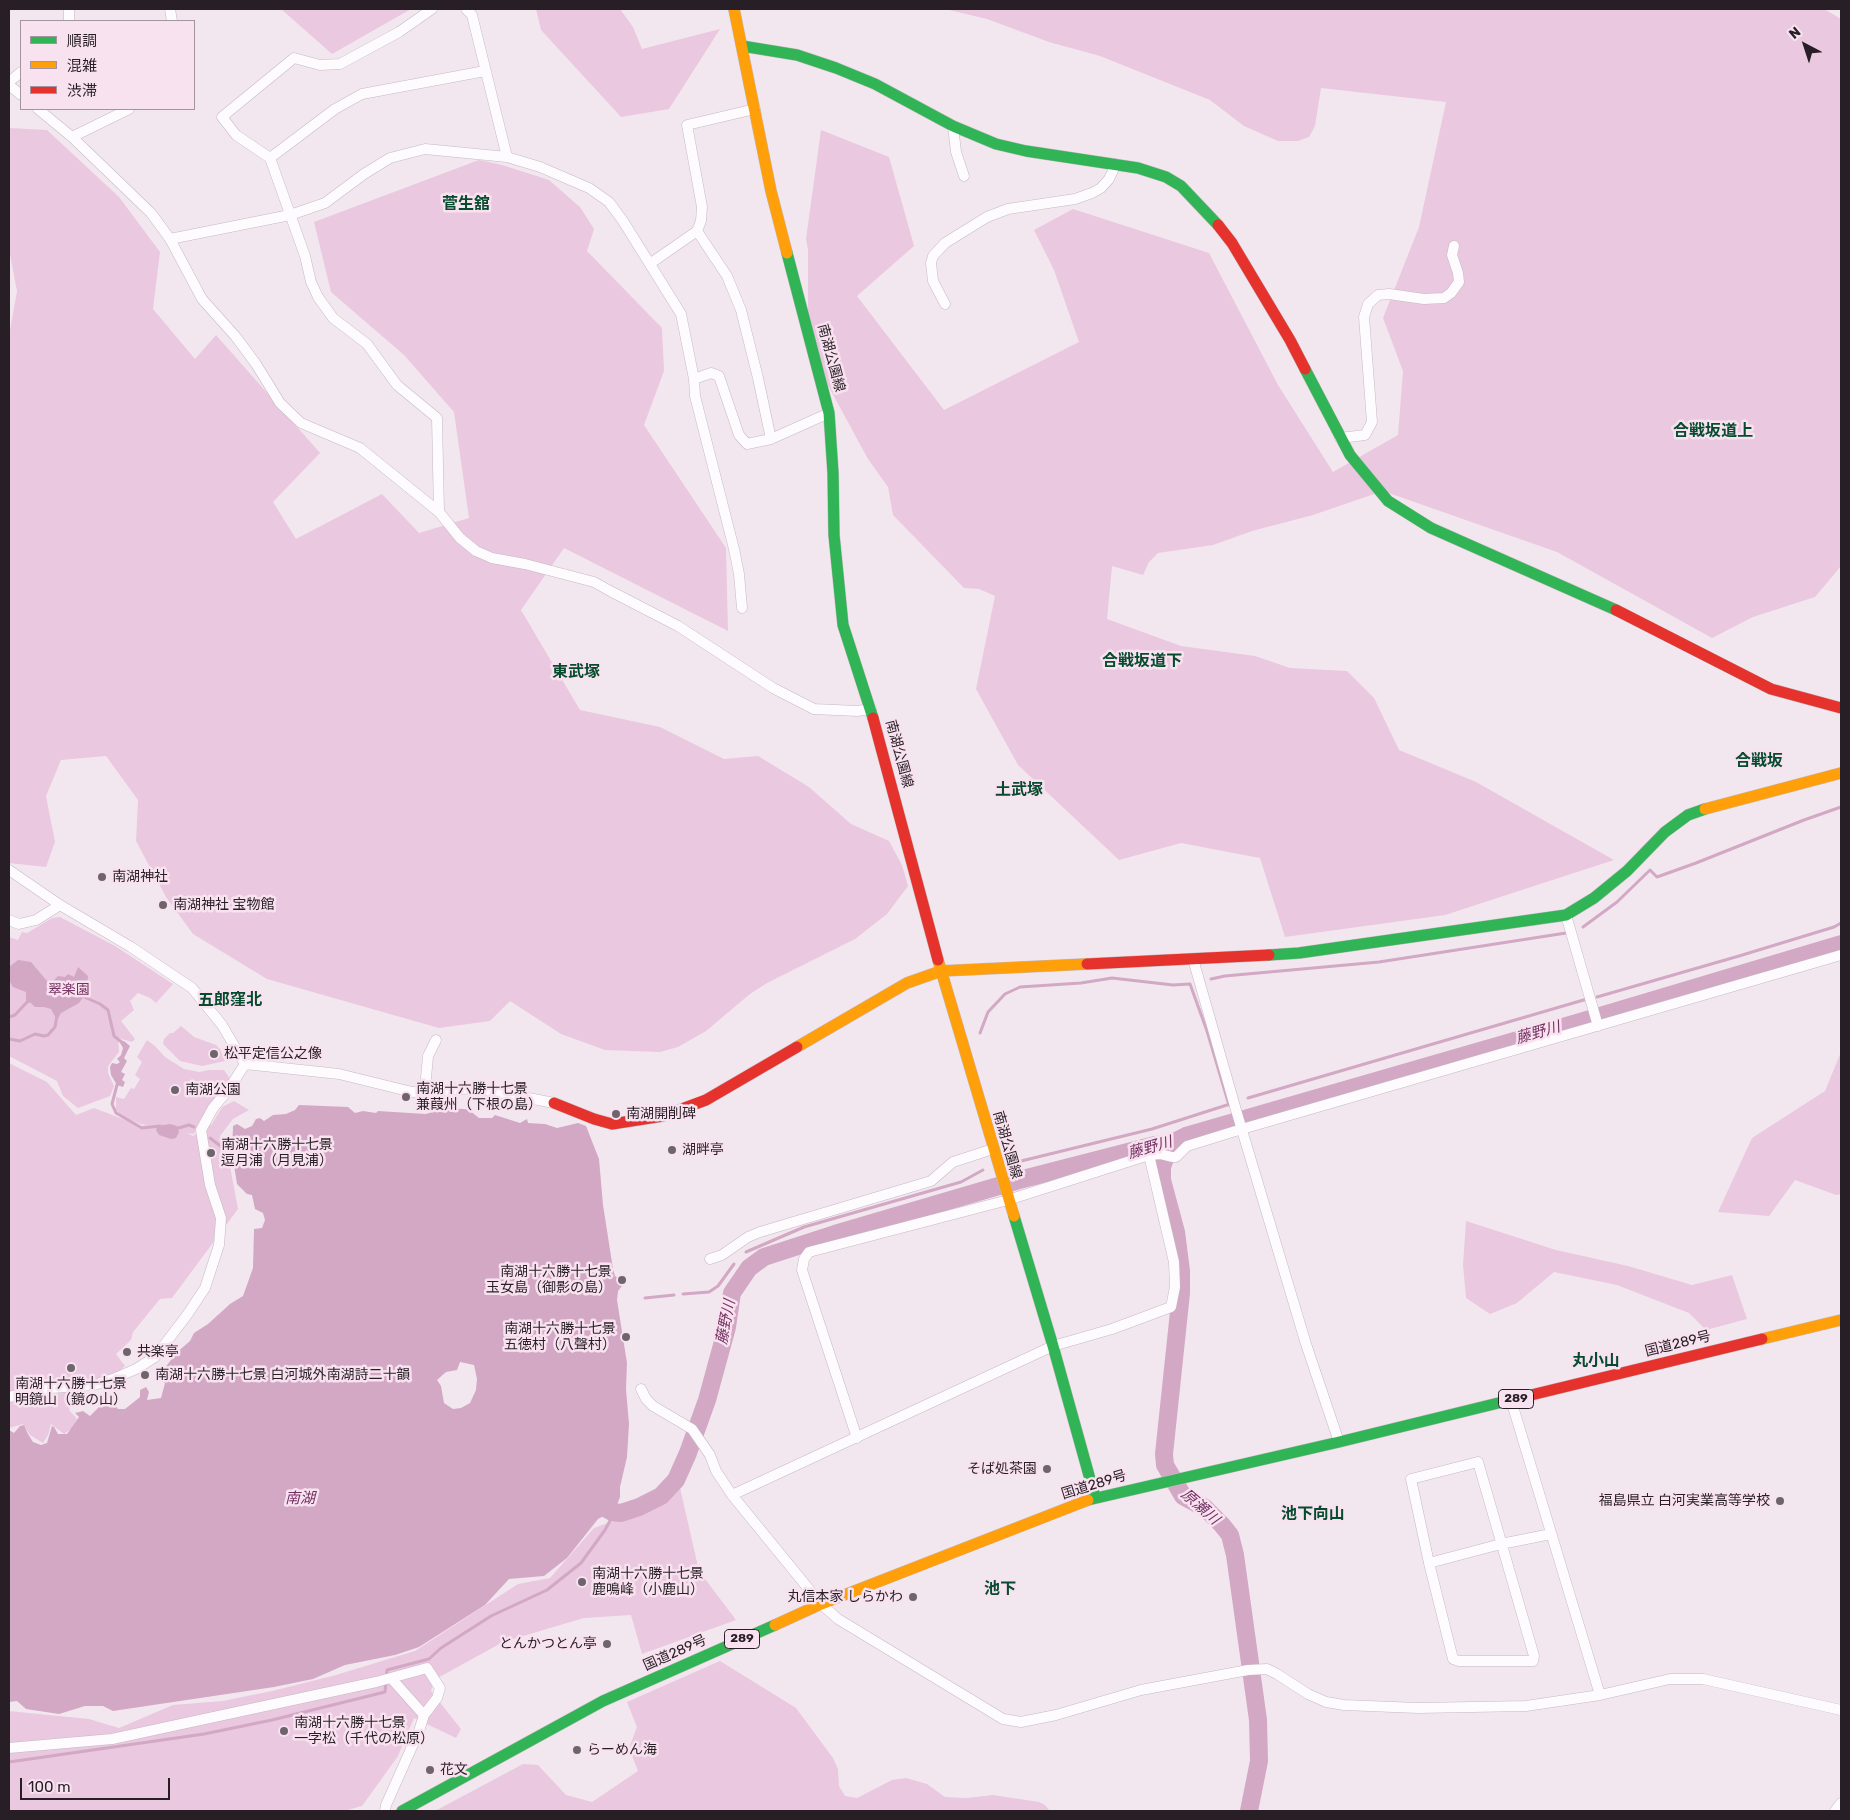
<!DOCTYPE html>
<html>
<head>
<meta charset="utf-8">
<style>
  body { margin:0 }
  #map { position:relative; width:1850px; height:1820px; overflow:hidden; background:#f3e7ef; font-family:Rubik,"Noto Sans JP",sans-serif }
  canvas { display:block }
  .frame { position:absolute; inset:0; border:10px solid #271f25; pointer-events:none }
  .legend { position:absolute; left:20px; top:20px; width:175px; height:90px; box-sizing:border-box; background:#f8e2f0; border:1px solid #a4949f; margin:0; padding:6px 9px; list-style:none; font-size:15px; color:#271f25 }
  .legend li { display:flex; align-items:center; gap:10px; height:25px }
  .legend b { width:25px; border:1px solid #a4949f }
  .north { position:absolute; left:1780px; top:20px; width:50px; height:50px; -webkit-text-stroke:4px #f8e2f0; paint-order:stroke; rotate:320deg; font-size:14px; font-weight:700; line-height:20px; text-align:center; color:#271f25 }
  .north::after { content:''; display:block; margin:auto; width:18px; height:22px; background:#271f25; clip-path:polygon(50% 0,100% 100%,50% 72%,0 100%) }
  .scale { position:absolute; left:20px; top:1778px; width:150px; height:22px; box-sizing:border-box; border:2px solid #271f25; border-top:0; padding-left:6px; font-size:15px; line-height:18px; white-space:nowrap; color:#271f25; -webkit-text-stroke:4px #f8e2f0; paint-order:stroke }
</style>
</head>
<body>
<div id="map">
<canvas width="1850" height="1820"></canvas>
<div class="frame"></div>
<ul class="legend">
<li><b style="height:6px;background:#30b455"></b>順調</li>
<li><b style="height:6px;background:#ff9f0a"></b>混雑</li>
<li><b style="height:6px;background:#e5322d"></b>渋滞</li>
</ul>
<div class="north">N</div>
<div class="scale">100 m</div>
</div>
<script>
const ctx = document.querySelector('canvas').getContext('2d');
ctx.lineJoin = 'round';
function paint(path, color) { ctx.fillStyle = color; ctx.fill(path, 'evenodd'); }
const poly = rows => new Path2D(rows.map(r => 'M' + r).join(''));
function trace(path, color, width, dash) { ctx.strokeStyle = color; ctx.lineWidth = width; ctx.lineCap = dash ? 'butt' : 'round'; ctx.setLineDash(dash || []); ctx.stroke(path); }
function drawText(font, color, halo, rows, align = 'center') {
  ctx.font = font + ' Rubik,"Noto Sans JP",sans-serif'; ctx.lineWidth = 5; ctx.setLineDash([]); ctx.textBaseline = 'middle'; ctx.strokeStyle = halo; ctx.fillStyle = color; for (const [text, x, y, turn = 0] of rows) {
    ctx.save(); ctx.translate(x, y); ctx.rotate((+turn || 0) * Math.PI / 180); ctx.textAlign = isNaN(turn) ? turn : align; if (halo) ctx.strokeText(text, 0, 0); ctx.fillText(text, 0, 0); ctx.restore();
  }
}
paint(poly([
  [281,9,411,9,332,54],
  [536,9,620,9,633,27,642,49,720,29,669,109,621,117,541,30],
  [945,9,1824,9,1841,19,1841,566,1815,597,1753,617,1712,638,1557,552,1383,491,1313,515,1252,531,1213,545,1158,553,1149,562,1143,575,1112,566,1107,619,1181,646,1255,656,1290,668,1347,671,1374,698,1399,750,1476,782,1614,860,1445,915,1285,937,1260,858,1181,843,1119,860,1018,765,976,689,995,596,979,589,964,588,893,515,888,487,868,459,818,367,808,335,808,250,806,239,821,130,889,157,914,246,857,296,944,410,1079,342,1054,270,1034,230,1073,209,1209,253,1278,385,1333,472,1398,435,1403,371,1383,318,1419,227,1446,102,1321,88,1315,126,1309,137,1298,141,1278,141,1244,126,1210,100,1100,56,1049,42,987,19],
  [9,128,47,130,119,197,160,252,153,309,195,359,216,335,320,453,273,502,296,539,382,494,419,533,469,518,454,412,404,355,331,292,314,222,479,160,502,165,549,180,580,207,594,229,587,251,662,328,664,371,644,425,726,548,728,631,564,548,521,610,580,710,660,727,724,759,758,756,809,787,851,824,889,841,902,865,908,886,887,914,855,939,767,983,750,994,706,1031,678,1047,660,1052,605,1050,561,1034,510,1001,490,1021,439,1028,267,979,193,934,166,897,136,841,138,800,106,756,61,760,46,796,55,842,46,867,9,863,9,336,17,291,9,249],
  [60,917,115,946,173,984,156,1003,150,998,138,993,130,1001,134,1010,121,1021,135,1039,132,1042,118,1038,119,1052,108,1066,108,1073,114,1086,110,1096,78,1108,63,1096,57,1081,9,1056,9,937,18,940,22,932,27,933,52,918],
  [181,1026,194,1037,216,1045,220,1049,225,1061,202,1066,180,1061,163,1044,164,1039,170,1033,173,1033],
  [147,1040,155,1046,165,1057,184,1069,199,1072,209,1070,224,1070,231,1080,200,1120,194,1134,187,1133,193,1136,212,1124,222,1107,234,1101,249,1110,233,1119,220,1136,227,1150,238,1209,172,1298,160,1299,133,1332,131,1340,116,1354,125,1366,114,1376,96,1382,78,1383,69,1410,77,1419,71,1429,64,1434,51,1424,48,1435,43,1443,30,1435,23,1424,9,1428,9,1063,47,1082,76,1115,94,1108,141,1126,147,1125,140,1124,120,1115,116,1110,116,1097,124,1099,131,1088,134,1089,140,1079,135,1075,142,1062,137,1057],
  [1841,1052,1841,1194,1836,1195,1795,1180,1769,1216,1718,1212,1752,1138,1825,1091],
  [1466,1221,1556,1250,1628,1266,1692,1285,1732,1275,1747,1319,1706,1330,1689,1313,1617,1285,1554,1272,1517,1303,1490,1314,1466,1298,1463,1265],
  [678,1479,699,1571,736,1620,642,1654,631,1615,584,1618,503,1642,434,1680,431,1691,461,1729,456,1738,414,1718,398,1756,362,1806,344,1811,9,1811,9,1711,89,1719,119,1728,173,1705,223,1701,272,1691,336,1675,415,1651,518,1584,550,1578,594,1528,640,1511],
  [720,1661,796,1708,833,1758,838,1769,839,1786,845,1796,857,1798,892,1780,906,1778,927,1784,945,1797,967,1798,993,1795,1039,1802,1045,1805,1050,1811,435,1811,523,1764,538,1765,566,1795,592,1802,638,1771,629,1748,637,1727,627,1702]
]), '#eac8df');
paint(poly([
  [18,960,31,962,47,981,53,981,58,976,65,977,68,974,74,977,78,967,88,976,87,986,82,999,79,1003,61,1013,57,1020,51,1009,44,1007,35,1007,31,1003,26,1002,26,992,13,987,9,980,9,967],
  [119,1041,124,1041,130,1046,124,1058,127,1061,121,1072,125,1074,122,1080,125,1082,123,1087,117,1085,111,1075,110,1067,112,1063,117,1064,120,1062,117,1059,121,1055,123,1048],
  [299,1105,348,1107,355,1113,363,1111,376,1113,378,1111,426,1114,445,1108,464,1109,469,1110,479,1118,492,1118,495,1115,520,1123,527,1119,528,1123,545,1124,557,1128,578,1123,586,1126,599,1159,603,1205,613,1269,615,1276,620,1279,622,1286,618,1291,617,1300,627,1363,626,1389,629,1424,627,1457,620,1487,620,1497,615,1510,598,1519,567,1558,544,1576,509,1579,485,1605,419,1647,395,1655,345,1665,313,1679,274,1687,113,1711,103,1706,85,1706,59,1714,26,1709,17,1701,9,1702,9,1430,14,1433,20,1426,24,1425,28,1434,33,1442,41,1445,47,1443,52,1426,54,1427,58,1434,67,1434,79,1417,75,1413,83,1411,90,1416,100,1406,112,1402,118,1409,125,1409,140,1397,140,1390,146,1387,149,1392,147,1400,161,1398,165,1383,158,1379,162,1372,176,1353,190,1341,194,1333,208,1324,230,1304,243,1296,253,1268,254,1229,262,1228,265,1220,263,1213,255,1209,252,1195,247,1194,237,1184,232,1153,233,1126,237,1124,245,1129,252,1126,256,1119,260,1118,264,1121,273,1115,286,1114,295,1110],
  [460,1362,474,1365,477,1379,476,1390,470,1403,461,1408,453,1409,444,1403,441,1386,437,1380,446,1372,457,1370],
  [170,1124,177,1126,179,1132,176,1138,171,1139,159,1135,156,1130,157,1126]
]), '#d2a8c4');
trace(poly([
  [1583,927,1617,902,1650,870,1657,877,1696,863,1804,820,1841,807],
  [1211,979,1225,976,1379,962,1566,933],
  [80,995,100,1004,108,1010,114,1036,124,1044],
  [1597,997,1739,956,1834,927,1841,923],
  [9,1017,15,1015,29,1000],
  [980,1033,988,1012,1005,994,1020,987,1081,983,1112,978,1173,985,1190,984,1207,1031,1229,1105],
  [9,1039,20,1041,35,1034,44,1036,48,1035,55,1027,57,1016],
  [118,1081,112,1104,116,1113,142,1128,160,1126],
  [1248,1098,1587,999],
  [175,1129,189,1125,194,1127],
  [210,1138,223,1148,232,1151],
  [1013,1163,1152,1129,1230,1104],
  [746,1252,804,1227,961,1182,983,1170],
  [683,1294,709,1292,718,1286,734,1264],
  [645,1298,674,1295],
  [9,1762,204,1734,272,1720,385,1692,387,1670,429,1659,441,1648,491,1616,547,1590,581,1563,605,1530,613,1515,621,1513]
]), '#d2a8c4', 3);
trace(poly([
  [1170,1144,1162,1167,1162,1180,1176,1232,1181,1271,1181,1293,1164,1454,1165,1465,1183,1496,1205,1508,1222,1525,1230,1535,1235,1555,1258,1720,1259,1761,1249,1811],
  [591,1500,612,1512,621,1513,639,1507,661,1496,676,1480,688,1453,707,1400,727,1327,732,1293,749,1268,764,1257,835,1234,1019,1180,1155,1145,1170,1144,1186,1136,1577,1023,1841,944]
]), '#d2a8c4', 18);
const street = poly([
  [170,9,172,21],
  [432,9,399,32,340,64,320,65,294,58,222,117,236,135,270,158,305,256,311,282,318,297,333,318,367,344,397,385,437,418,439,512],
  [466,9,472,15,507,157],
  [69,21,69,9],
  [9,82,21,72],
  [9,85,21,95],
  [38,109,72,137,151,213,170,239,202,299,236,337,256,364,280,403,301,423,360,448,439,512,460,538,476,551,492,558,525,564,594,582,612,592,678,626,773,688,814,709,857,711,871,709],
  [953,126,956,152,964,176],
  [72,137,129,109],
  [270,158,335,109,362,94,485,71],
  [697,231,727,276,741,310,758,378,771,439],
  [170,239,290,215,325,203,364,174,390,158,425,149,507,157,540,167,589,188,609,202,623,221,681,314,694,379,695,396,734,549,739,574,742,608],
  [651,263,697,231,701,221,702,207,687,125,755,109],
  [945,304,933,281,931,263,933,256,945,243,987,217,1008,209,1075,199,1092,193,1101,188,1109,179,1116,164],
  [694,379,711,373,719,376,739,435,747,444,771,439,829,413],
  [1340,438,1365,435,1372,422,1364,317,1368,304,1378,295,1389,294,1424,299,1444,298,1451,293,1459,282,1458,273,1452,255,1454,246],
  [9,870,60,905,131,947,192,988,222,1025,245,1064],
  [1566,915,1598,1026],
  [9,920,19,924,36,920,60,905],
  [1193,959,1236,1110,1306,1344,1339,1442],
  [426,1078,428,1056,436,1040],
  [710,1259,722,1255,748,1237,760,1232,931,1181,953,1162,993,1149],
  [641,1389,646,1399,653,1406,692,1429,710,1455,716,1471,732,1495,821,1604,838,1619,1003,1719,1021,1722,1056,1715,1141,1690,1248,1670,1267,1669,1277,1674,1308,1694,1326,1702,1344,1705,1418,1708,1526,1706,1600,1695,1670,1679,1703,1679,1841,1710],
  [9,1397,51,1388,94,1385,113,1379,136,1369,155,1357,187,1315,205,1288,219,1245,221,1218,210,1185,201,1130,213,1108,229,1089,245,1064,339,1074,412,1092,477,1088,554,1103],
  [1511,1400,1600,1695],
  [857,1438,802,1270,804,1259,809,1252,1008,1200,1149,1155,1160,1154,1172,1157,1176,1157,1187,1146,1242,1129,1841,955],
  [1478,1462,1534,1656,1533,1661,1459,1661,1453,1659,1429,1563,1411,1479,1478,1462],
  [732,1495,1053,1346,1112,1329,1171,1307,1175,1287,1174,1262,1149,1155],
  [1429,1563,1501,1544,1551,1534],
  [391,1678,424,1715],
  [9,1748,112,1739,376,1682,427,1668,440,1688,437,1698,424,1715,419,1731,386,1805,385,1811],
  [1835,1811,1841,1803]
]);
const fast = poly([
  [742,46,797,55,836,68,875,84,953,126,996,144,1026,151,1138,168,1166,177,1181,186,1218,225],
  [787,253,829,413,833,473,834,535,843,625,873,718],
  [1305,369,1350,455,1388,501,1431,528,1616,610],
  [1269,955,1299,953,1566,915,1594,898,1627,871,1665,832,1688,815,1705,809],
  [1014,1216,1053,1346,1095,1497],
  [1088,1500,1339,1442,1527,1396],
  [402,1811,603,1701,775,1625]
]);
const slow = poly([
  [734,9,771,191,787,253],
  [1705,809,1841,773],
  [938,960,1014,1216],
  [797,1047,907,983,941,971,1087,964],
  [1762,1339,1841,1320],
  [775,1625,821,1604,1088,1500]
]);
const jam = poly([
  [1218,225,1232,243,1290,340,1305,369],
  [1616,610,1771,689,1841,708],
  [873,718,938,960],
  [1087,964,1269,955],
  [554,1103,594,1119,612,1124,663,1116,706,1100,797,1047],
  [1527,1396,1762,1339]
]);
trace(street, '#c4bac1', 11);
trace(fast, '#c4bac1', 12);
trace(slow, '#c4bac1', 12);
trace(jam, '#c4bac1', 12);
trace(street, '#fdfbfd', 10);
trace(fast, '#30b455', 11);
trace(slow, '#ff9f0a', 11);
trace(jam, '#e5322d', 11);
for (const [x, y, r, color] of [
  [102,877,5,"#6e656c"],
  [163,905,5,"#6e656c"],
  [214,1054,5,"#6e656c"],
  [175,1090,5,"#6e656c"],
  [406,1097,5,"#6e656c"],
  [616,1114,5,"#6e656c"],
  [672,1150,5,"#6e656c"],
  [211,1153,5,"#6e656c"],
  [622,1280,5,"#6e656c"],
  [626,1337,5,"#6e656c"],
  [127,1352,5,"#6e656c"],
  [71,1368,5,"#6e656c"],
  [145,1375,5,"#6e656c"],
  [1047,1469,5,"#6e656c"],
  [1780,1501,5,"#6e656c"],
  [582,1582,5,"#6e656c"],
  [913,1597,5,"#6e656c"],
  [607,1644,5,"#6e656c"],
  [284,1731,5,"#6e656c"],
  [577,1750,5,"#6e656c"],
  [430,1770,5,"#6e656c"]
]) { const dot = new Path2D(); dot.arc(x, y, r, 0, 2 * Math.PI); ctx.fillStyle = color; ctx.fill(dot); trace(dot, '#f8e2f0', 2); }
for (const [x, y, w] of [
  [1516,1399,35],
  [742,1639,35]
]) { const box = new Path2D(); box.roundRect(x - w / 2, y - 9.5, w, 19, 4); ctx.fillStyle = '#f8e2f0'; ctx.fill(box); trace(box, '#271f25', 1); }
drawText('bold 12px', '#271f25', null, [
  ["289",1516,1399],
  ["289",742,1639]
]);
drawText('14px', '#271f25', '#f8e2f0', [
  ["南湖公園線",831,358,75],
  ["南湖公園線",899,754,75],
  ["南湖公園線",1007,1145,74],
  ["国道289号",1678,1344,-14],
  ["国道289号",1094,1485,-17],
  ["国道289号",675,1653,-24]
]);
drawText('14px', '#271f25', '#f8e2f0', [
  ["南湖神社",112,877],
  ["南湖神社 宝物館",173,905],
  ["松平定信公之像",224,1054],
  ["南湖十六勝十七景",416,1089],
  ["兼葭州（下根の島）",416,1105],
  ["南湖公園",185,1090],
  ["南湖開削碑",626,1114],
  ["南湖十六勝十七景",221,1145],
  ["逗月浦（月見浦）",221,1161],
  ["湖畔亭",682,1150],
  ["南湖十六勝十七景",612,1272,"right"],
  ["玉女島（御影の島）",612,1288,"right"],
  ["南湖十六勝十七景",616,1329,"right"],
  ["五徳村（八聲村）",616,1345,"right"],
  ["共楽亭",137,1352],
  ["南湖十六勝十七景 白河城外南湖詩二十韻",155,1375],
  ["南湖十六勝十七景",71,1384,"center"],
  ["明鏡山（鏡の山）",71,1400,"center"],
  ["そば処茶園",1037,1469,"right"],
  ["福島県立 白河実業高等学校",1770,1501,"right"],
  ["南湖十六勝十七景",592,1574],
  ["鹿鳴峰（小鹿山）",592,1590],
  ["丸信本家 しらかわ",903,1597,"right"],
  ["とんかつとん亭",597,1644,"right"],
  ["南湖十六勝十七景",294,1723],
  ["一字松（千代の松原）",294,1739],
  ["らーめん海",587,1750],
  ["花文",440,1770]
], 'left');
drawText('14px', '#753263', '#f8e2f0', [
  ["翠楽園",69,990]
]);
drawText('italic 15px', '#733161', '#f8e2f0', [
  ["藤野川",1538,1033,-16],
  ["藤野川",1150,1148,-16],
  ["藤野川",726,1322,-79],
  ["南湖",300,1499],
  ["原瀬川",1200,1507,41]
]);
drawText('bold 16px', '#074b2f', '#f8e2f0', [
  ["菅生舘",466,204],
  ["合戦坂道上",1713,431],
  ["合戦坂道下",1142,661],
  ["東武塚",576,672],
  ["合戦坂",1759,761],
  ["土武塚",1019,790],
  ["五郎窪北",230,1000],
  ["丸小山",1596,1361],
  ["池下向山",1313,1514],
  ["池下",1000,1589]
]);
</script>
</body>
</html>
